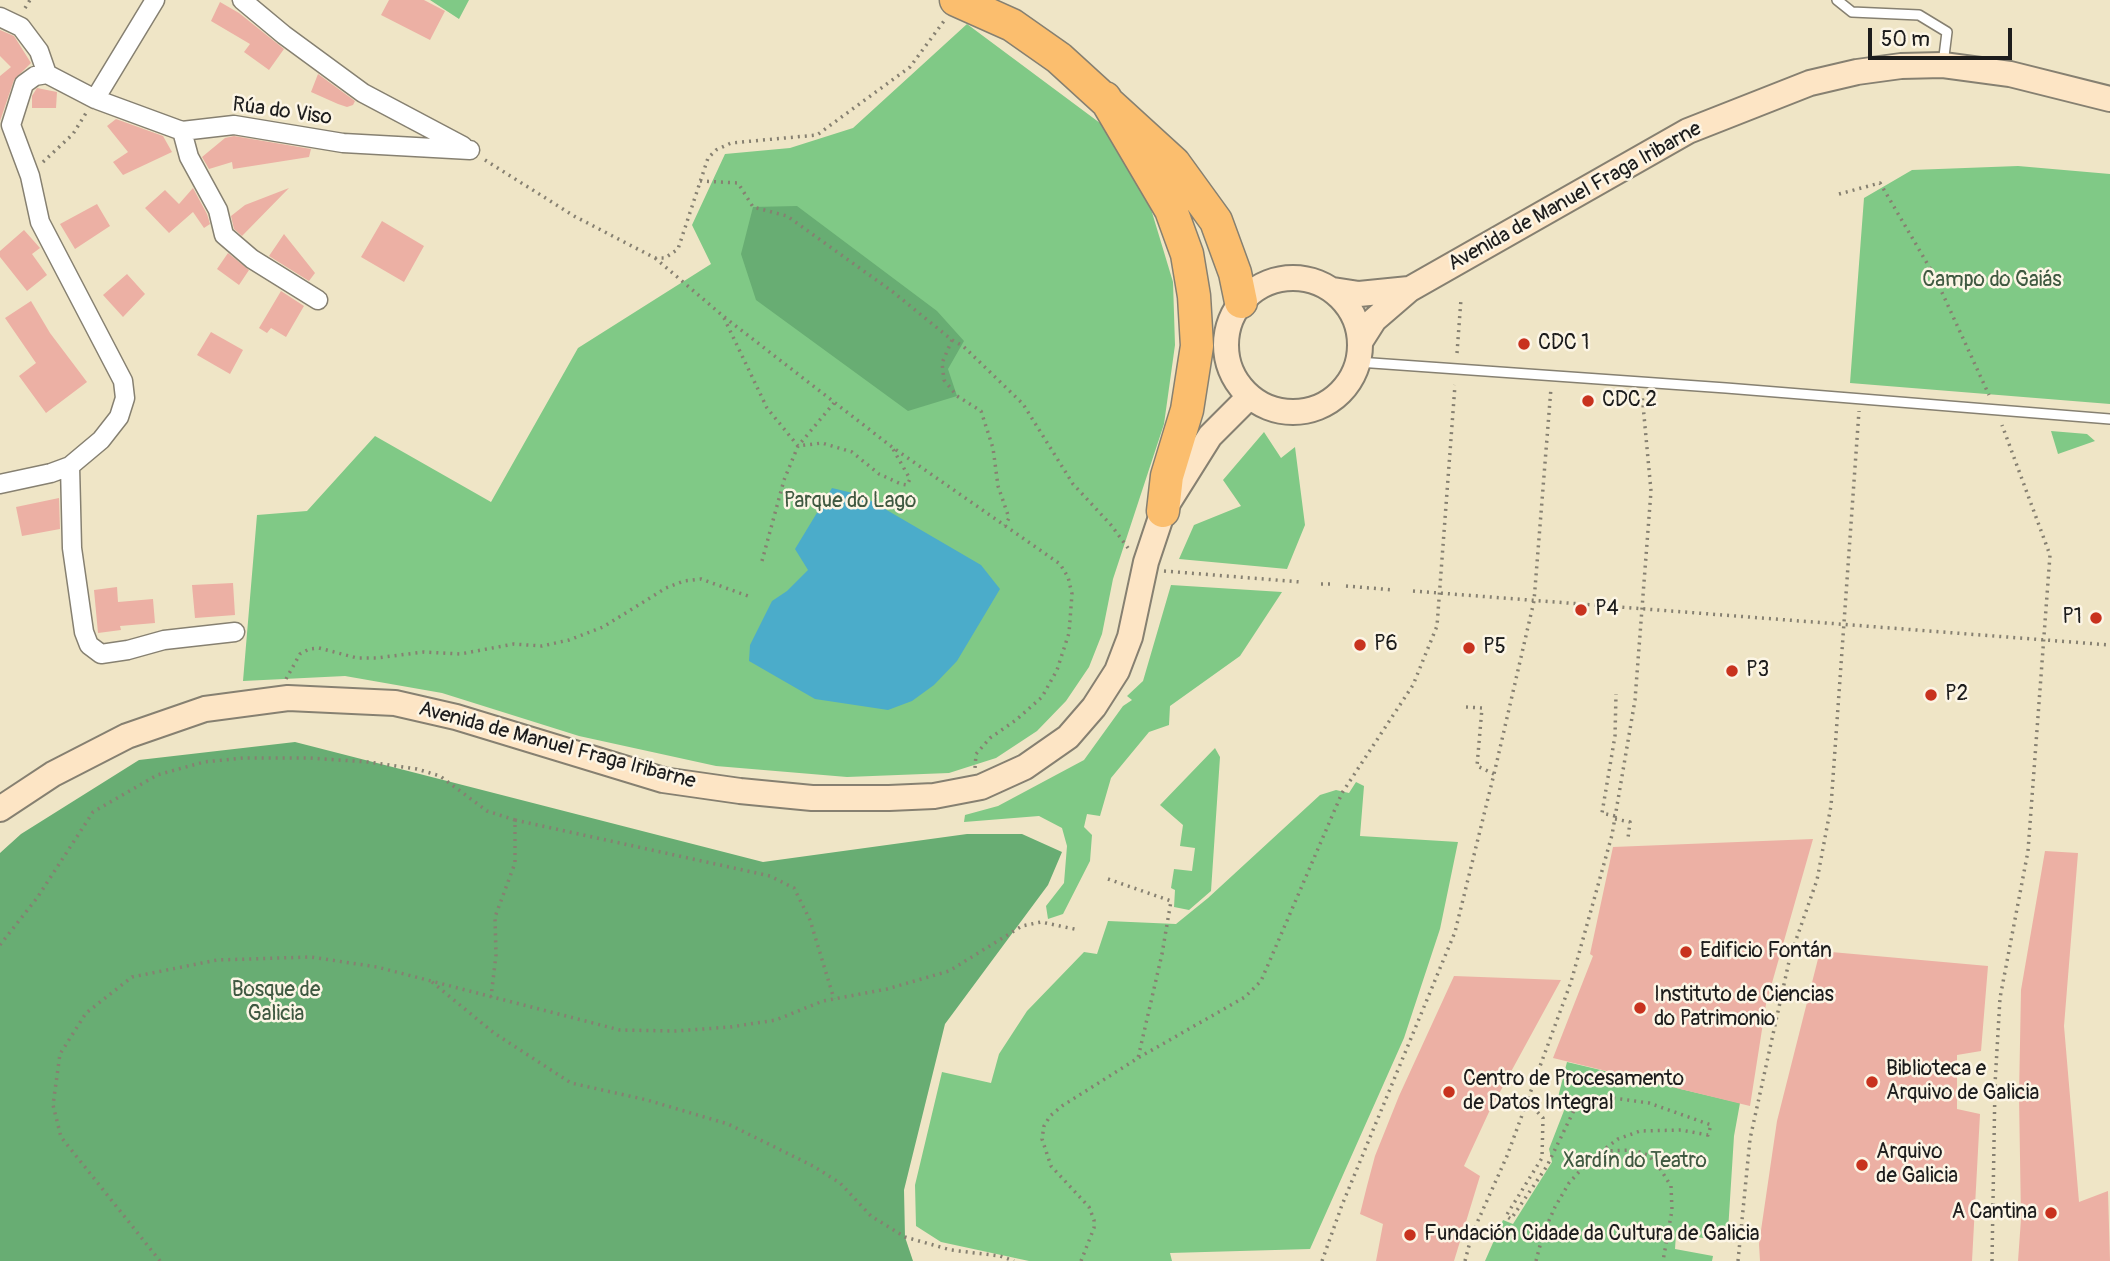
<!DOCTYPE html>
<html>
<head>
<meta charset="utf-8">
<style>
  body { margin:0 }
  #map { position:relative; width:2110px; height:1261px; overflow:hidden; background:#efe5c6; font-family:Pangolin,sans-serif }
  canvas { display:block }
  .scale { position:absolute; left:1868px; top:28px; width:144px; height:32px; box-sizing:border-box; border:4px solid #1c1c1c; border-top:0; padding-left:9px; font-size:21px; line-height:24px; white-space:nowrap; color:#1c1c1c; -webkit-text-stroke:5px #fcf5e5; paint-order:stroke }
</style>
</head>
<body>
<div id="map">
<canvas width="2110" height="1261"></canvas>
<div class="scale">50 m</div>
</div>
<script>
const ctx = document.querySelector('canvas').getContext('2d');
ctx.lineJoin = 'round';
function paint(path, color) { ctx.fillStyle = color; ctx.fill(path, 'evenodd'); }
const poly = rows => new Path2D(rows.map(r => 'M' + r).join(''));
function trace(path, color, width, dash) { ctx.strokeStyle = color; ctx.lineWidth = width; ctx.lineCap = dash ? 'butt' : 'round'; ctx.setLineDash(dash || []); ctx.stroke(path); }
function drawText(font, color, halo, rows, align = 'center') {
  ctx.font = font + ' Pangolin,sans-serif'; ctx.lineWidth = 5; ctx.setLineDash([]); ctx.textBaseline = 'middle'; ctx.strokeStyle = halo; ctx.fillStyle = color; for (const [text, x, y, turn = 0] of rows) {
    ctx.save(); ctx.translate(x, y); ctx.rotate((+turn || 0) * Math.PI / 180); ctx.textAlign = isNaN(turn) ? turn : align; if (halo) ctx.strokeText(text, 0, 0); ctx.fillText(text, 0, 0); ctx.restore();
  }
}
paint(poly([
  [430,0,469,0,459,19],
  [967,24,1104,126,1151,209,1173,282,1175,345,1164,424,1113,579,1102,634,1089,667,1066,701,1037,731,996,758,949,773,847,777,716,766,579,736,442,693,345,676,243,681,257,515,307,511,375,436,491,502,578,348,711,264,692,225,725,154,790,148,853,128],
  [2018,166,2110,174,2110,404,1850,383,1864,198,1912,170],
  [2051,431,2087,434,2095,441,2058,454],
  [1264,432,1281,458,1295,447,1305,525,1287,569,1179,559,1194,525,1241,506,1223,480],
  [1171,585,1282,592,1240,656,1170,706,1169,725,1149,732,1111,778,1100,816,1087,814,1084,827,1092,835,1090,861,1063,914,1048,919,1046,906,1064,883,1067,846,1062,828,1039,816,964,822,965,815,998,806,1084,760,1123,706,1132,700,1127,696,1143,681],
  [1215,748,1220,757,1211,891,1189,910,1174,907,1175,890,1171,888,1174,869,1192,871,1195,848,1180,846,1183,825,1160,805],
  [1356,782,1364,786,1360,836,1458,842,1440,929,1404,1038,1310,1249,1170,1253,1172,1261,1029,1261,941,1242,916,1226,915,1185,942,1072,991,1083,999,1054,1027,1011,1084,952,1097,954,1108,921,1176,924,1208,898,1320,795,1336,790,1349,793],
  [1567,1062,1740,1103,1734,1136,1728,1231,1724,1241,1676,1234,1675,1249,1713,1256,1712,1261,1485,1261,1503,1220,1513,1224,1552,1162,1549,1149,1565,1108,1556,1105]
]), '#80c986');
paint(poly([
  [797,206,937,311,964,341,948,369,957,396,908,411,756,300,741,254,753,207],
  [295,742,763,862,967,834,1022,834,1062,852,1048,885,945,1024,904,1190,905,1237,913,1261,0,1261,0,853,21,834,139,760]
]), '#68ad73');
paint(poly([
  [832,488,861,495,981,565,1000,589,957,661,934,685,912,701,888,710,815,699,749,661,750,645,772,601,787,591,808,570,795,549]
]), '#4bacca');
paint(poly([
  [389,0,424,0,445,11,430,40,381,15],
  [220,2,239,13,284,49,269,70,244,52,250,44,211,21],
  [0,30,14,36,31,63,14,80,0,121,0,76,11,67,0,56],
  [318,74,355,101,353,105,347,107,338,104,311,92],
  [37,88,57,92,56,108,32,108,32,96],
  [116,119,163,136,172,152,123,175,113,162,128,152,107,126],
  [234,136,311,149,309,157,233,169,232,162,209,169,202,157,225,138],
  [193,188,207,214,210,224,204,228,193,212,169,233,145,208,165,190,179,204],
  [289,188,242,236,234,229,231,216,245,205],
  [97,204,110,226,75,249,60,224],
  [382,221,424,246,404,282,361,257],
  [24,230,40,248,32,254,47,275,27,291,0,257,0,251],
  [284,234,315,273,309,281,269,256],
  [228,253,249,270,239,285,217,269],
  [127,274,145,294,123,317,103,295],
  [281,291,304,306,286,337,271,328,267,333,259,328],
  [31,301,50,333,87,382,46,413,19,376,36,363,5,318],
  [211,332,243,350,230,374,197,355],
  [59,498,60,529,22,536,16,507],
  [233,583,235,615,195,618,192,585],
  [117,587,118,602,153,599,155,623,120,626,121,630,98,633,94,590],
  [1813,839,1766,1004,1750,1106,1553,1058,1593,956,1590,954,1613,847],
  [2045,851,2078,853,2064,1026,2079,1202,2108,1191,2110,1261,2018,1261,2021,1219,2019,1096,2021,990],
  [1820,951,1988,966,1981,1051,1957,1055,1957,1109,1980,1114,1972,1261,1760,1261,1759,1244,1777,1121],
  [1454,976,1561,980,1489,1112,1464,1166,1480,1176,1454,1261,1376,1261,1383,1224,1360,1214,1367,1186,1375,1156,1399,1096]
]), '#ecb0a4');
const lane = poly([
  [1837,0,1852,12,1919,15,1947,32,1943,64],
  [1358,362,1726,388,2110,419]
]);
const street = poly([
  [242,0,284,35,363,93,463,146],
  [0,17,21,27,39,51,47,74,95,99,182,131,234,125,343,143,470,150],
  [95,99,155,0],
  [182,131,189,157,218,210,224,235,252,259,318,300],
  [70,466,72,548,84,632,89,645,101,654,128,650,164,640,235,632],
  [0,484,51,473,70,466,101,440,119,417,125,398,123,381,40,222,30,176,11,125,24,84,35,76,47,74]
]);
const secondary = poly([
  '1226 345a67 67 0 1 1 134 0a67 67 0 1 1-134 0Z',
  [1333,290,1359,294,1409,289],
  [1360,342,1374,320,1410,289,1688,131,1810,83,1857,72,1901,66,1943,65,2010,74,2110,99],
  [0,809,53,774,127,736,205,709,288,698,395,703,456,717,663,780,740,791,812,798,889,798,934,796,981,787,1025,767,1068,737,1094,707,1117,671,1130,637,1146,562,1163,511,1210,436,1249,397]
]);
const highway = poly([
  [956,0,1012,25,1059,58,1174,163,1216,221,1235,273,1241,302],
  [1105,98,1171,210,1187,254,1194,296,1197,346,1187,410,1167,476,1163,511]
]);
trace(lane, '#868071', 12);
trace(street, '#868071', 21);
trace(secondary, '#868071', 28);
trace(highway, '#868071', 35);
trace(poly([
  [25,8,30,0],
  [485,160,574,216,655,258,665,258,678,249,708,158,716,150,731,143,817,135,910,67,944,21],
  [43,162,73,134,86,113],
  [700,181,738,183,753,207,787,216,893,292,952,340,963,346,1023,404,1073,484,1111,525,1128,548],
  [1839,194,1880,183,1934,275,1989,395],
  [655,258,723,316,892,447,1060,564,1068,577,1072,594,1069,633,1057,670,1042,697,1016,720,990,738,976,754,975,768],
  [724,318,767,408,798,446,822,443,852,452,879,474,901,484,907,485,910,479,893,449],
  [952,340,942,363,944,380,957,396,981,411,993,448,998,486,1009,518,1005,526],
  [1457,353,1461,299],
  [762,561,784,480,798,446,834,403],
  [1164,571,1301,582],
  [1321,584,1331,584],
  [1346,586,1394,590],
  [1413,591,2110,645],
  [286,679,300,654,309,649,319,648,357,658,376,658,424,652,460,654,514,644,542,646,569,640,603,627,666,588,684,581,701,579,748,596,750,594],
  [1466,707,1482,708,1477,766,1494,774],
  [1615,816,1602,813,1615,736,1616,694],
  [1615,819,1630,822,1628,838],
  [515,820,770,876,794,888,810,920,834,999],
  [1108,879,1171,901,1162,954,1138,1058],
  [0,945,37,898,93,812,157,775,204,762,243,758,309,758,368,762,417,769,440,776,487,811,515,820,515,863,495,917,496,955,491,997],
  [432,982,494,1033,571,1083,647,1100,728,1124,813,1166,840,1183,871,1216,905,1237,951,1250,1000,1256,1014,1261],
  [1528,1102,1543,1118,1542,1158,1506,1216,1511,1219,1547,1166,1579,1100,1607,1097,1649,1103,1711,1125,1708,1135,1681,1130,1640,1131,1618,1139,1602,1151],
  [160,1261,61,1137,53,1105,60,1054,86,1013,132,977,217,960,311,957,377,967,620,1030,676,1031,730,1027,776,1020,823,1001,887,989,949,971,1022,926,1041,922,1079,930],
  [1081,1261,1094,1228,1094,1220,1089,1207,1051,1166,1042,1139,1044,1126,1050,1116,1062,1106,1138,1058,1245,997,1261,981,1342,793,1413,685,1437,626,1455,385],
  [1322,1261,1342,1205,1455,932,1494,774,1534,601,1551,388],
  [1465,1261,1472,1234,1507,1156,1571,982,1612,835,1635,700,1651,491,1642,394],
  [1536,1261,1543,1234,1555,1207,1569,1183,1587,1163,1602,1151,1634,1150,1648,1155,1659,1167,1671,1186,1672,1210,1663,1261],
  [1738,1261,1750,1139,1790,957,1817,880,1831,806,1859,411],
  [1992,1261,1995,1084,2000,998,2028,851,2050,555,2002,425]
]), '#868071', 3.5, [2, 5]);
trace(lane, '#fff', 9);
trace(street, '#fff', 18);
trace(secondary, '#fde5c5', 24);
trace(highway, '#fbbe6e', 32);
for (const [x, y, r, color] of [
  [1524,344,7,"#c8321e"],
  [1588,401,7,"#c8321e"],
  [1581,610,7,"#c8321e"],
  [2096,618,7,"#c8321e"],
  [1360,645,7,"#c8321e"],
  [1469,648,7,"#c8321e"],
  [1732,671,7,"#c8321e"],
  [1931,695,7,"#c8321e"],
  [1686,952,7,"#c8321e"],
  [1640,1008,7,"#c8321e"],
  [1872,1082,7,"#c8321e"],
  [1449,1092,7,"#c8321e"],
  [1862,1165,7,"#c8321e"],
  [2051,1213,7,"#c8321e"],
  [1410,1235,7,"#c8321e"]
]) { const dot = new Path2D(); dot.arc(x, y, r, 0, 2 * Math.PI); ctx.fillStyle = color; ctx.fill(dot); trace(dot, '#fcf5e5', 2.5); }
drawText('21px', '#1c1c1c', '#fcf5e5', [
  ["Rúa do Viso",282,112,8],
  ["Avenida de Manuel Fraga Iribarne",1575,197,-29],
  ["Avenida de Manuel Fraga Iribarne",557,746,15]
]);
drawText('21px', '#3f5941', '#fcf5e5', [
  ["Campo do Gaiás",1992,281],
  ["Parque do Lago",850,502],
  ["Bosque de",276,991],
  ["Galicia",276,1015],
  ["Xardín do Teatro",1635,1162]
]);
drawText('21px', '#1c1c1c', '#fcf5e5', [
  ["CDC 1",1538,344],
  ["CDC 2",1602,401],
  ["P4",1595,610],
  ["P1",2082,618,"right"],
  ["P6",1374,645],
  ["P5",1483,648],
  ["P3",1746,671],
  ["P2",1945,695],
  ["Edificio Fontán",1700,952],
  ["Instituto de Ciencias",1654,996],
  ["do Patrimonio",1654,1020],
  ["Biblioteca e",1886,1070],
  ["Arquivo de Galicia",1886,1094],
  ["Centro de Procesamento",1463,1080],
  ["de Datos Integral",1463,1104],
  ["Arquivo",1876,1153],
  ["de Galicia",1876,1177],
  ["A Cantina",2037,1213,"right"],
  ["Fundación Cidade da Cultura de Galicia",1424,1235]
], 'left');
</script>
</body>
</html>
